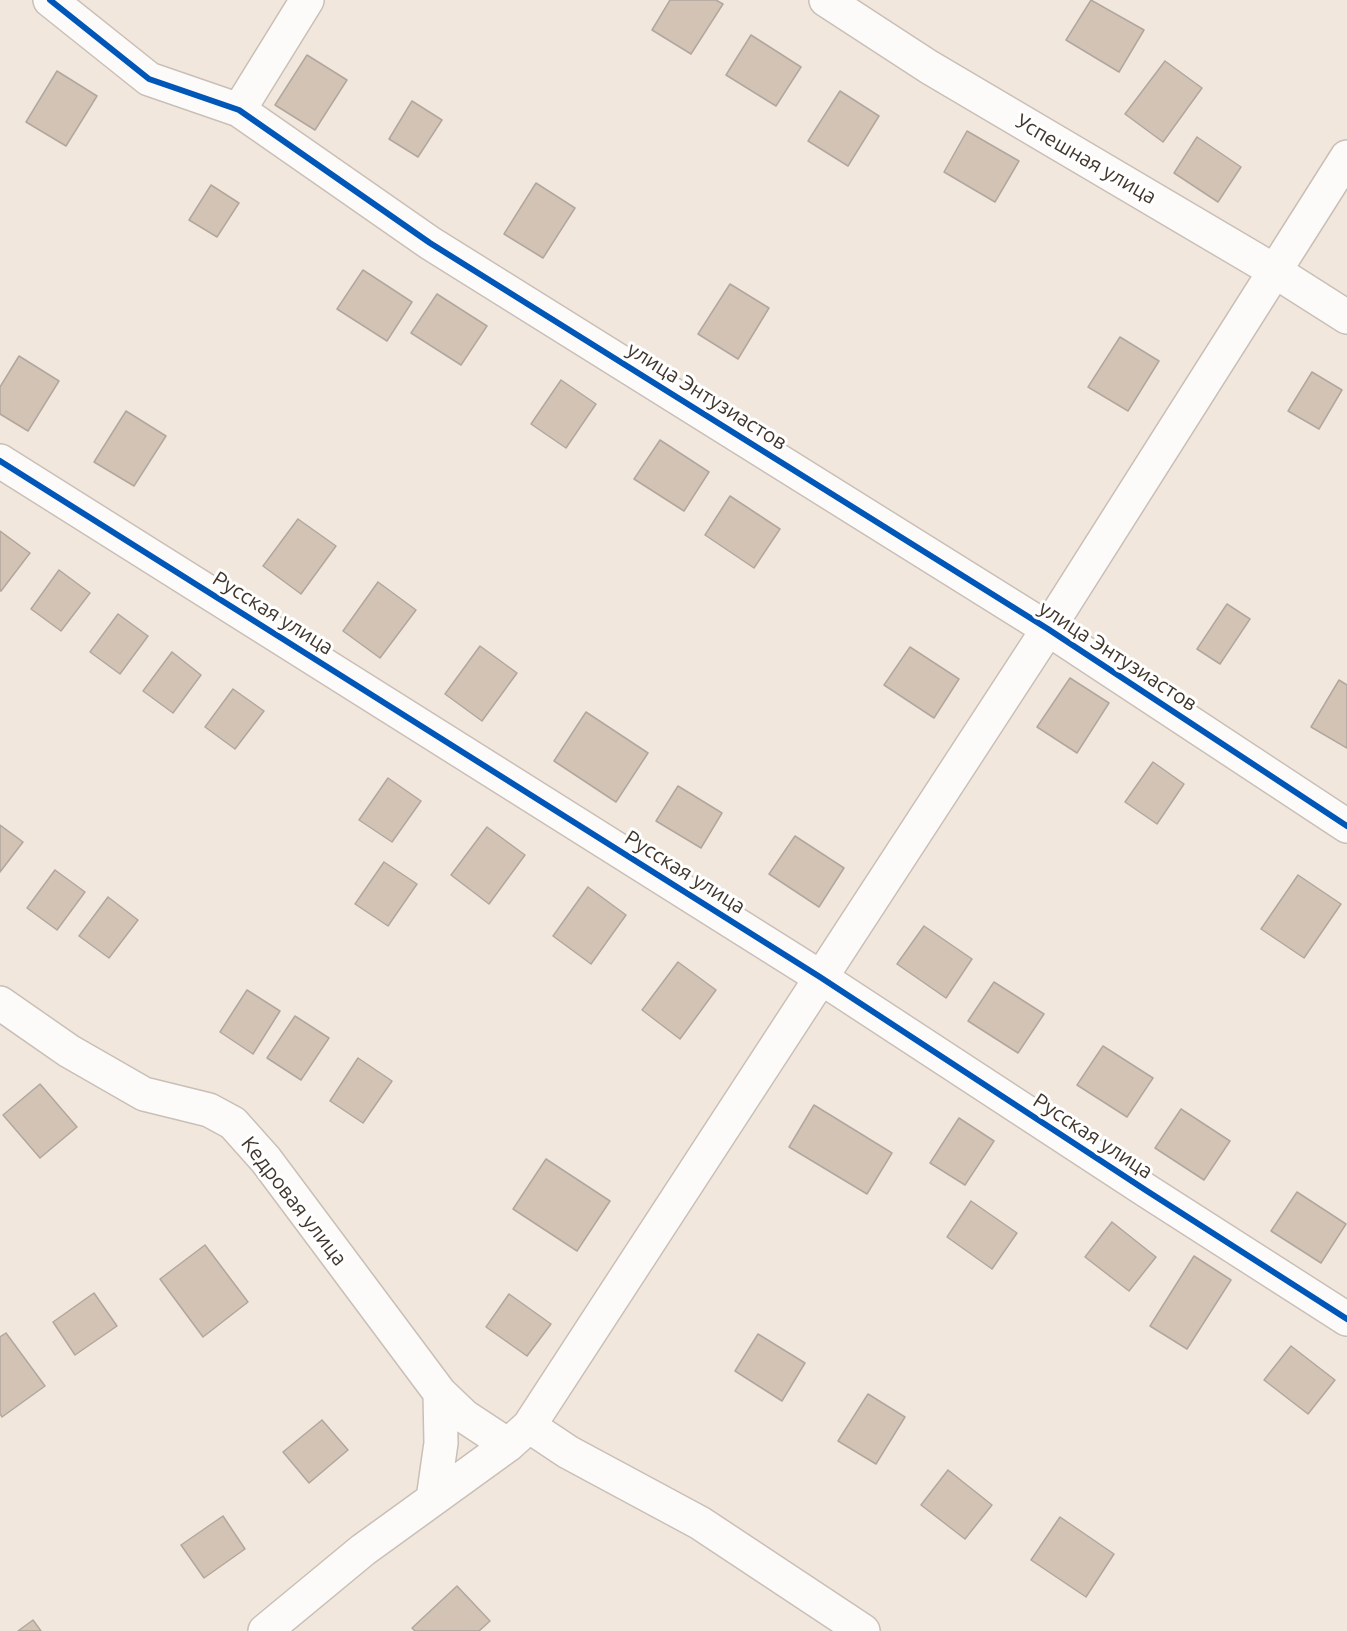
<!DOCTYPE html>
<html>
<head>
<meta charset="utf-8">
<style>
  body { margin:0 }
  canvas { display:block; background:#f2e7dd }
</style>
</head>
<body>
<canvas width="1347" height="1631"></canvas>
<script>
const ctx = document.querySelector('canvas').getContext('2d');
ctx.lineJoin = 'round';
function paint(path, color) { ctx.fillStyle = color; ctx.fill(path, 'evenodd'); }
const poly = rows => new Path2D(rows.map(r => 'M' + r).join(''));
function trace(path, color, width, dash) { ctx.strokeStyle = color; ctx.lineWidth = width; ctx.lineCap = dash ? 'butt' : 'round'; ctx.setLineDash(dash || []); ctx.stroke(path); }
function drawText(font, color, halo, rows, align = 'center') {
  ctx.font = font + ' Ubuntu,sans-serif'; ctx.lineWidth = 6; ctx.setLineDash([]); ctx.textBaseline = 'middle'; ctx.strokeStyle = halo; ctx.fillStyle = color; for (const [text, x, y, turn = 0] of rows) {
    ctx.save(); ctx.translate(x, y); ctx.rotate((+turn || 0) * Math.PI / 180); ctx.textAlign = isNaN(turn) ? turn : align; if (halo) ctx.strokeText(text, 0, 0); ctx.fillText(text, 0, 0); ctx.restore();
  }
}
const building = poly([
  [670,0,716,0,723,4,691,54,652,30,670,0],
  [1091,0,1144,30,1119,72,1066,40,1091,0],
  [751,35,801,67,776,106,726,75,751,35],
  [307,55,347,80,315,130,275,105,307,55],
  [1165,61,1202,88,1163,142,1125,114,1165,61],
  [57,71,97,96,66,146,26,122,57,71],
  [840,91,879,116,848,166,808,141,840,91],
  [412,101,442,120,418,157,389,139,412,101],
  [967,131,1019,161,995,202,944,172,967,131],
  [1197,137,1241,167,1218,202,1174,173,1197,137],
  [536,183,575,208,543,258,504,234,536,183],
  [211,185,239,203,217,237,189,220,211,185],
  [363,270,412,302,387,341,337,309,363,270],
  [730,284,769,308,738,359,698,334,730,284],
  [437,294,487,326,461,365,411,333,437,294],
  [1120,337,1159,361,1128,411,1088,387,1120,337],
  [19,356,59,381,28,431,0,414,0,387,19,356],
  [1312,372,1342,390,1319,429,1288,411,1312,372],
  [561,380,596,404,566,448,531,424,561,380],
  [126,411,166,436,134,486,94,462,126,411],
  [660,440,709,472,684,511,634,479,660,440],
  [730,496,780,529,754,568,705,535,730,496],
  [298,519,336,546,301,594,263,566,298,519],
  [0,531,30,553,1,591,0,591,0,531],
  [59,570,90,593,61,631,31,609,59,570],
  [378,582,416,610,380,658,343,631,378,582],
  [1227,604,1250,619,1220,664,1197,649,1227,604],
  [118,614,148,636,120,674,90,652,118,614],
  [480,646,517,673,482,721,445,694,480,646],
  [910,647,959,679,934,718,884,685,910,647],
  [172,652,201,675,173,713,143,691,172,652],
  [1070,678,1109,703,1077,753,1037,727,1070,678],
  [1339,680,1347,685,1347,748,1311,727,1339,680],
  [233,689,264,711,235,749,205,727,233,689],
  [586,712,648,753,616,802,554,761,586,712],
  [1153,762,1184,784,1157,824,1125,802,1153,762],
  [388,778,421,801,392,842,359,820,388,778],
  [678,786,722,813,701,848,656,821,678,786],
  [0,825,23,842,0,872,0,825],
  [487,827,525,855,489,904,451,875,487,827],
  [795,836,844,868,819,907,769,874,795,836],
  [384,862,417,884,388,926,355,904,384,862],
  [55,870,85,892,57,930,27,908,55,870],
  [1298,875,1341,904,1304,958,1261,929,1298,875],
  [588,887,626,915,591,964,553,936,588,887],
  [108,897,138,920,109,958,79,936,108,897],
  [924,926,972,959,946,998,897,964,924,926],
  [678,962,716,990,680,1039,642,1010,678,962],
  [994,982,1044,1014,1018,1053,968,1021,994,982],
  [247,990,280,1011,253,1054,220,1032,247,990],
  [295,1016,329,1038,301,1080,267,1058,295,1016],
  [1103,1046,1153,1078,1127,1117,1077,1085,1103,1046],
  [358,1058,392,1081,363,1123,330,1101,358,1058],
  [40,1084,77,1127,40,1158,3,1115,40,1084],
  [814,1105,892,1153,867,1194,789,1147,814,1105],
  [1181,1109,1230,1141,1204,1180,1155,1148,1181,1109],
  [959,1118,994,1141,965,1185,930,1163,959,1118],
  [546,1159,610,1201,577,1251,513,1209,546,1159],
  [1297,1192,1346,1224,1321,1263,1271,1231,1297,1192],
  [971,1201,1017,1233,992,1269,947,1237,971,1201],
  [1112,1222,1156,1257,1129,1291,1085,1257,1112,1222],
  [205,1245,248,1302,203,1337,160,1279,205,1245],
  [1194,1256,1231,1280,1187,1349,1150,1326,1194,1256],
  [94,1293,117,1326,75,1355,53,1322,94,1293],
  [509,1294,551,1324,527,1356,486,1327,509,1294],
  [6,1333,45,1386,2,1417,0,1414,0,1337,6,1333],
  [758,1334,805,1363,782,1401,735,1371,758,1334],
  [1291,1346,1335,1380,1308,1414,1264,1380,1291,1346],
  [868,1394,905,1417,876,1464,838,1441,868,1394],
  [322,1420,348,1450,309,1483,283,1452,322,1420],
  [948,1470,992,1505,965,1539,921,1505,948,1470],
  [223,1516,245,1549,204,1578,181,1545,223,1516],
  [1060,1517,1114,1554,1086,1597,1031,1560,1060,1517],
  [457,1586,490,1621,479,1631,415,1631,412,1628,457,1586],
  [33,1620,41,1631,18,1631,33,1620]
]);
paint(building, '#d2c3b5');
trace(building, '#b1a79e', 1.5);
const minor = poly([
  [50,0,149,79,239,110,430,243,1048,629,1347,826],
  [826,0,929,67,1273,270,1347,317],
  [239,110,307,0],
  [0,461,820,977,1147,1191,1347,1319],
  [0,1003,69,1051,144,1094,209,1110,233,1123,266,1160,440,1393,464,1416,508,1445],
  [529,1426,1048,629,1347,157],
  [433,1499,441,1443,440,1393],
  [265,1631,363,1550,508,1445,529,1426,568,1452,700,1523,863,1631]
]);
trace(minor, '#c9bfb6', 36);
trace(minor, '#fdfbfa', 33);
trace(poly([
  [50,0,149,79,239,110,430,243,1048,629,1347,826],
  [0,461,820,977,1147,1191,1347,1319]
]), '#0057b8', 6);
drawText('21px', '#40362d', '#fff', [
  ["Успешная улица",1086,159,30],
  ["улица Энтузиастов",707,396,32],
  ["Русская улица",273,613,32],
  ["улица Энтузиастов",1118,656,33],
  ["Русская улица",685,872,32],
  ["Русская улица",1093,1136,33],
  ["Кедровая улица",294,1201,52]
]);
</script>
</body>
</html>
